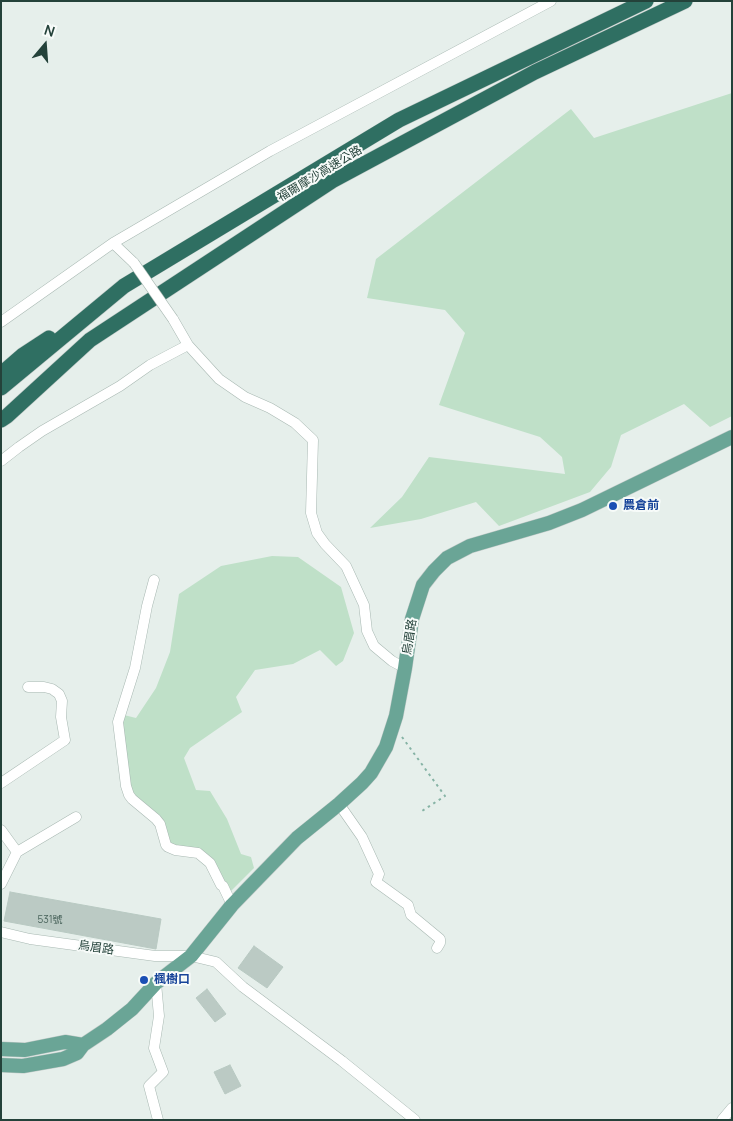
<!DOCTYPE html>
<html>
<head>
<meta charset="utf-8">
<style>
  body { margin:0 }
  #map { position:relative; width:733px; height:1121px; overflow:hidden; background:#e6efeb; font-family:Manrope,sans-serif }
  canvas { display:block }
  .frame { position:absolute; inset:0; border:2px solid #24423a; pointer-events:none }
  .north { position:absolute; left:20px; top:20px; width:50px; height:50px; -webkit-text-stroke:4px #f7fbf9; paint-order:stroke; rotate:18deg; font-size:14px; font-weight:700; line-height:20px; text-align:center; color:#24423a }
  .north::after { content:''; display:block; margin:auto; width:18px; height:22px; background:#24423a; clip-path:polygon(50% 0,100% 100%,50% 72%,0 100%) }
</style>
</head>
<body>
<div id="map">
<canvas width="733" height="1121"></canvas>
<div class="frame"></div>
<div class="north">N</div>
</div>
<script>
const ctx = document.querySelector('canvas').getContext('2d');
ctx.lineJoin = 'round';
function paint(path, color) { ctx.fillStyle = color; ctx.fill(path, 'evenodd'); }
const poly = rows => new Path2D(rows.map(r => 'M' + r).join(''));
function trace(path, color, width, dash) { ctx.strokeStyle = color; ctx.lineWidth = width; ctx.lineCap = dash ? 'butt' : 'round'; ctx.setLineDash(dash || []); ctx.stroke(path); }
function drawText(font, color, halo, rows, align = 'center') {
  ctx.font = font + ' Manrope,"Noto Sans TC",sans-serif'; ctx.lineWidth = 4; ctx.setLineDash([]); ctx.textBaseline = 'middle'; ctx.strokeStyle = halo; ctx.fillStyle = color; for (const [text, x, y, turn = 0] of rows) {
    ctx.save(); ctx.translate(x, y); ctx.rotate((+turn || 0) * Math.PI / 180); ctx.textAlign = isNaN(turn) ? turn : align; if (halo) ctx.strokeText(text, 0, 0); ctx.fillText(text, 0, 0); ctx.restore();
  }
}
paint(poly([
  [732,93,732,416,710,427,684,404,621,435,611,467,590,492,499,526,476,502,421,519,370,528,402,497,429,457,565,474,562,457,540,437,439,405,465,333,445,310,367,298,376,259,571,109,594,138],
  [272,556,298,557,341,587,354,633,343,661,336,666,320,650,293,664,255,670,236,697,242,712,190,748,184,758,196,790,210,791,227,819,241,854,251,857,254,868,230,892,203,852,168,845,160,822,123,784,120,714,136,718,156,688,170,652,179,594,221,566]
]), '#bfe0c8');
const building = poly([
  [10,892,161,919,156,949,4,921,10,892],
  [254,946,283,967,267,988,238,968,254,946],
  [207,989,226,1014,215,1022,196,998,207,989],
  [230,1065,241,1086,225,1094,214,1072,230,1065]
]);
paint(building, '#bbcac4');
trace(building, '#b8c9c2', 1);
const minor = poly([
  [113,243,270,151,551,1],
  [173,319,188,345,219,379,245,397,270,408,295,423,313,440,311,513,317,533,325,544,346,566,364,605,367,631,374,646,392,661,405,668],
  [1,322,113,243,134,263],
  [1,461,19,447,42,431,120,386,150,365,188,345],
  [154,580,147,606,135,668,118,722,126,786,129,795,132,799,156,819,160,824,166,845,168,847,175,850,198,853,210,863,221,885,223,886,232,905],
  [1,783,65,740,61,717,62,701,59,694,52,689,44,687,28,687],
  [339,804,362,837,379,874,376,882,408,905,411,915,440,939,440,943,437,948],
  [1,830,17,852,76,817],
  [1,884,17,852],
  [1,932,30,939,155,956,191,956,216,962,243,987,342,1061,415,1120],
  [156,983,159,1016,154,1048,163,1072,149,1086,158,1120],
  [722,1120,732,1108]
]);
const major = poly([
  [1,1049,25,1050,65,1042,83,1045],
  [1,1065,23,1066,63,1059,77,1053,83,1045,107,1029,132,1009,156,983,191,956,232,905,297,838,339,804,362,783,371,773,386,747,396,716,405,668,412,619,423,585,434,571,447,558,470,546,549,523,582,510,732,437]
]);
const highway = poly([
  [1,374,23,355,49,338],
  [1,388,124,286,399,120,646,1],
  [1,420,7,416,90,340,332,181,535,72,685,1]
]);
trace(minor, '#a8b8b2', 11);
trace(major, '#c2cac8', 15);
trace(highway, '#c2cac8', 16);
trace(poly([
  [402,737,445,796,422,811]
]), '#86b3a5', 2, [2.5, 4]);
trace(minor, '#fff', 10);
trace(major, '#6aa596', 14);
trace(highway, '#2f6f62', 15);
const minorBridge = poly([
  [134,263,173,319]
]);
trace(minorBridge, '#a8b8b2', 11, []);
trace(minorBridge, '#fff', 10);
for (const [x, y, r, color] of [
  [613,506,5,"#1a4fb4"],
  [144,980,5,"#1a4fb4"]
]) { const dot = new Path2D(); dot.arc(x, y, r, 0, 2 * Math.PI); ctx.fillStyle = color; ctx.fill(dot); trace(dot, '#f7fbf9', 2); }
drawText('10px', '#4a645c', null, [
  ["531號",50,920]
]);
drawText('12px', '#24423a', '#f7fbf9', [
  ["福爾摩沙高速公路",320,174,-31],
  ["烏眉路",410,637,-81],
  ["烏眉路",96,948,8]
]);
drawText('bold 12px', '#164399', '#f7fbf9', [
  ["農倉前",623,506],
  ["楓樹口",154,980]
], 'left');
</script>
</body>
</html>
